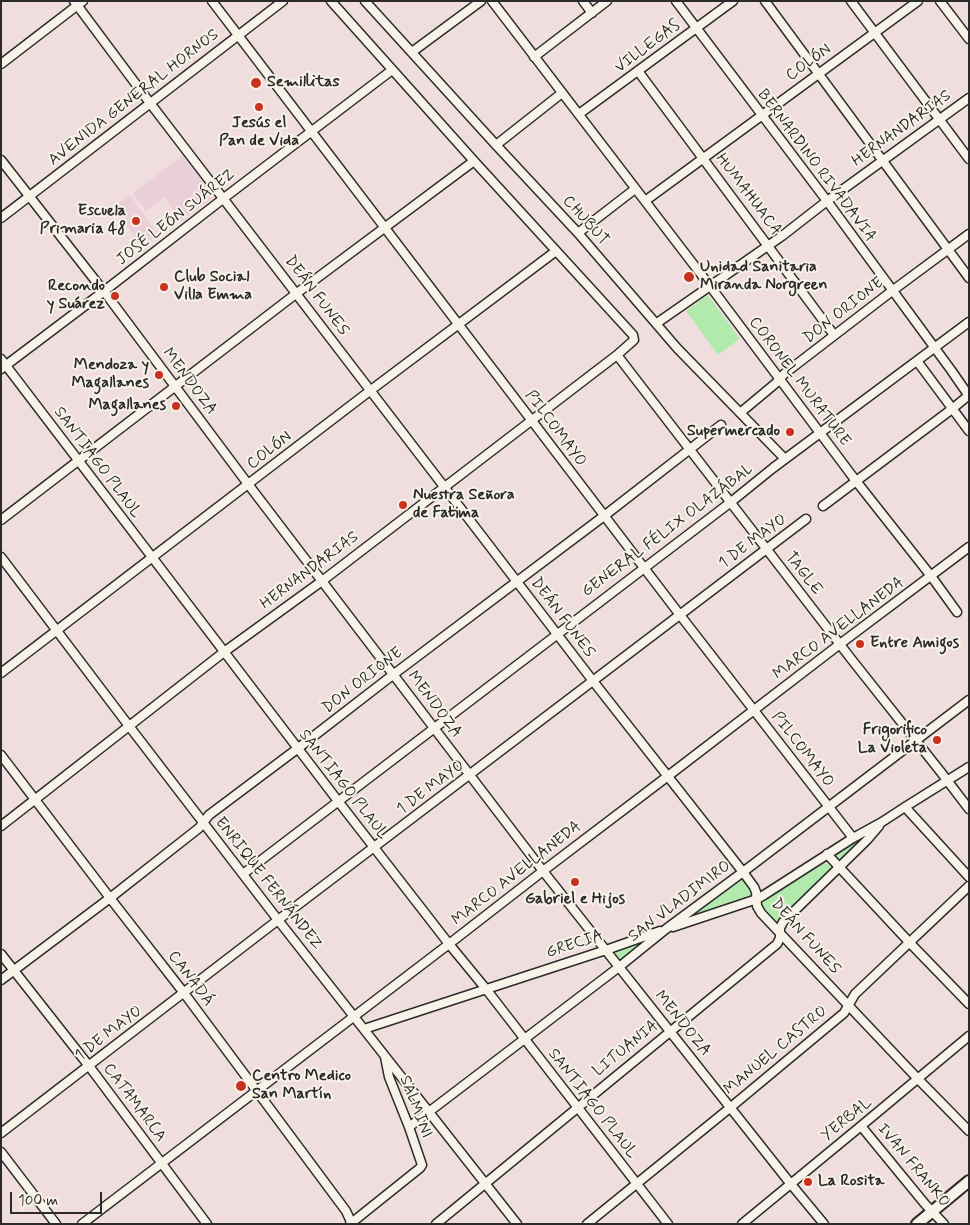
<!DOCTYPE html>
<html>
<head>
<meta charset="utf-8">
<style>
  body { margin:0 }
  #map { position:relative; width:970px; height:1225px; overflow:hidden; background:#f0dedf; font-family:Mynerve,sans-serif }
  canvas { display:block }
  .frame { position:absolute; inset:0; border:2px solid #2b2b2b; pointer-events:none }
  .scale { position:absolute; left:10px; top:1192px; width:92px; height:22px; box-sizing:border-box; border:2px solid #2b2b2b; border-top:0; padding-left:6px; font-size:15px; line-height:18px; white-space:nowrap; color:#2b2b2b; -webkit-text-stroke:4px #f7f3e8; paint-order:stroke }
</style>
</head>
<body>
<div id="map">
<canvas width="970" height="1225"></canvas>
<div class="frame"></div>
<div class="scale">100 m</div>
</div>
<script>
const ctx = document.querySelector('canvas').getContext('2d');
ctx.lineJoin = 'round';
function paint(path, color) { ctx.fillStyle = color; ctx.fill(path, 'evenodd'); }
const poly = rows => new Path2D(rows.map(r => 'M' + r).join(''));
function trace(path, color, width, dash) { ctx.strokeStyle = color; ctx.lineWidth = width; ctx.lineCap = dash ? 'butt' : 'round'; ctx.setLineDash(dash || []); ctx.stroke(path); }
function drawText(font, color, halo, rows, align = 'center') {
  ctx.font = font + ' Mynerve,sans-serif'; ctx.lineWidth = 4; ctx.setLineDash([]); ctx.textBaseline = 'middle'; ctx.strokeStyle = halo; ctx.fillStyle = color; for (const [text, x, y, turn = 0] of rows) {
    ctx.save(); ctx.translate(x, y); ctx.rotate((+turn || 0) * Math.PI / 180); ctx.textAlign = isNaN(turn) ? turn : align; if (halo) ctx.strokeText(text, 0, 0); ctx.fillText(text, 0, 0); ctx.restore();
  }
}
paint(poly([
  [183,155,212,194,212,198,181,221,164,197,146,211,133,193],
  [130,195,158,235,142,246,113,208]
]), '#ebcfd8');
paint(poly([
  [708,295,740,339,718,355,686,311],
  [862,836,864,838,841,861,835,857,834,854],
  [823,863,826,863,831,866,830,871,778,923,776,924,761,908,760,904,761,900],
  [738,879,744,880,752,892,752,897,697,915,695,913,696,911],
  [642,942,642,943,622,959,618,958,616,954,618,950]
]), '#b2eaae');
const minor = poly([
  [74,1,150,103,593,681,743,872,754,887,756,892,757,906,761,913,918,1079,969,1131],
  [212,1,680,615,853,838],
  [365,1,496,145,578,233,677,348,785,459],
  [492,1,710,286,856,481,931,576,957,612],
  [583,1,592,13],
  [676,1,827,201,951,370,969,396],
  [765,1,969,278],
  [851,1,969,159],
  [940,1,969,39],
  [412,52,481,1],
  [534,57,607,1],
  [1,64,83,1],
  [638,71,834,335],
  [579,114,733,1],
  [496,145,562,93],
  [1,160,109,298,248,484,543,871,790,1183,824,1224],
  [645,201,918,1],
  [1,218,283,1],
  [578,233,635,189],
  [657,323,782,236,827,201,969,98],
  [617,355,852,660,940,771,969,809],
  [1,359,338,801,449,944,486,989,668,1224],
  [917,361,969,431],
  [1,369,103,292,224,198,392,70],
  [740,413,776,383,784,374,892,291,969,234],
  [823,506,952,409,969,395],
  [1,520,297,293,474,161],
  [1,557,129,726,278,920,517,1224],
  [1,673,371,390,556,251],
  [1,755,110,898,184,993,346,1211,352,1224],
  [905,807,969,877],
  [1,826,224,652,322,581,617,355,634,340,633,335,474,161,331,1],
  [827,854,909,942,969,1004],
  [243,874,731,502,773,468,969,322],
  [673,927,757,899,764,895,853,838,882,822,905,807,969,767],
  [1,954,89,1066,207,1224],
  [1,980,110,898,199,828,209,815,297,749,394,674,604,516,721,425],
  [364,1029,606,950,660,931],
  [861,1126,925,1204,944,1224],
  [409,1127,619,967,666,929,743,872,969,700],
  [1,1133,278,920,806,519],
  [1,1152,56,1224],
  [82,1224,449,944,543,871,668,776,840,644,969,547],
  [350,1224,420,1168,422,1165,409,1127,389,1077,385,1057],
  [436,1224,777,944,780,938,780,928,783,922,867,840,879,826],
  [587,1224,731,1107,844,1013,855,994,969,886],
  [742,1224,861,1126,969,1036]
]);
const major = poly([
  [917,1224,969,1181]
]);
trace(minor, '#2b2b2b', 11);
trace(major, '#2b2b2b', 14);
trace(minor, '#f7f3e8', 8);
trace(major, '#f7f3e8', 10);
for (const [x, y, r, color] of [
  [256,83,6,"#c8321e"],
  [259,107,5,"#c8321e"],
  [136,221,5,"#c8321e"],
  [689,277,6,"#c8321e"],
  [164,287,5,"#c8321e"],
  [115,296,5,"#c8321e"],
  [159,375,5,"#c8321e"],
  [176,406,5,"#c8321e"],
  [790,432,5,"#c8321e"],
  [403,505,5,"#c8321e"],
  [860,644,5,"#c8321e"],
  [937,740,5,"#c8321e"],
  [575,882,5,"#c8321e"],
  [241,1086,6,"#c8321e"],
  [808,1182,5,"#c8321e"]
]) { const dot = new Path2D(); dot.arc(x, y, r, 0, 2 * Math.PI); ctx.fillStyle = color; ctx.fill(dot); trace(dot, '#f7f3e8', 2); }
drawText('16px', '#2b2b2b', '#f7f3e8', [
  ["VILLEGAS",648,47,-37],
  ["COLÓN",809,63,-36],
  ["AVENIDA GENERAL HORNOS",134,98,-38],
  ["HERNANDARIAS",902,129,-36],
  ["BERNARDINO RIVADAVIA",816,166,53],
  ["HUMAHUACA",748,195,53],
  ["JOSÉ LEÓN SUÁREZ",176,218,-38],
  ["CHUBUT",585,221,48],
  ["DEÁN FUNES",316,296,53],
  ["DON ORIONE",844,311,-38],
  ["MENDOZA",189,382,53],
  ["CORONEL MURATURE",799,382,53],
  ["PILCOMAYO",555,429,53],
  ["COLÓN",270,451,-38],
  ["SANTIAGO PLAUL",97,463,53],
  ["GENERAL FÉLIX OLAZÁBAL",668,531,-37],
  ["1 DE MAYO",753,542,-37],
  ["HERNANDARIAS",310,571,-37],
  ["TAGLE",803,574,52],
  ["DEÁN FUNES",562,618,53],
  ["MARCO AVELLANEDA",839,629,-37],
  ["DON ORIONE",363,681,-38],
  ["MENDOZA",434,705,53],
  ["PILCOMAYO",802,750,52],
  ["SANTIAGO PLAUL",343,785,52],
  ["1 DE MAYO",431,788,-37],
  ["MARCO AVELLANEDA",517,874,-38],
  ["ENRIQUE FERNÁNDEZ",268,884,52],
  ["SAN VLADIMIRO",680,902,-37],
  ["DEÁN FUNES",805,937,48],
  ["GRECIA",575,945,-18],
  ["CANADÁ",190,979,53],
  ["MENDOZA",682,1024,51],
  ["1 DE MAYO",109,1034,-38],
  ["LITUANIA",626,1049,-39],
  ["MANUEL CASTRO",776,1051,-40],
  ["CATAMARCA",134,1103,53],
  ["SANTIAGO PLAUL",592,1104,52],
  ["SALMINI",415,1107,69],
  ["YERBAL",847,1120,-39],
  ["IVAN FRANKO",913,1166,50]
]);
drawText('bold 16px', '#2b2b2b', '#f7f3e8', [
  ["Semillitas",267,83],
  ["Jesús el",259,124,"center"],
  ["Pan de Vida",259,142,"center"],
  ["Escuela",126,212,"right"],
  ["Primaria 48",126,230,"right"],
  ["Unidad Sanitaria",700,268],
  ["Miranda Norgreen",700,286],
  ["Club Social",174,278],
  ["Villa Emma",174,296],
  ["Recondo",105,287,"right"],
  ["y Suárez",105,305,"right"],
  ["Mendoza y",149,366,"right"],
  ["Magallanes",149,384,"right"],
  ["Magallanes",166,406,"right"],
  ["Supermercado",780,432,"right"],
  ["Nuestra Señora",413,496],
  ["de Fatima",413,514],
  ["Entre Amigos",870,644],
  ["Frigorifico",927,731,"right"],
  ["La Violeta",927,749,"right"],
  ["Gabriel e Hijos",575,900,"center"],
  ["Centro Medico",252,1077],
  ["San Martín",252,1095],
  ["La Rosita",818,1182]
], 'left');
</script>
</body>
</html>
